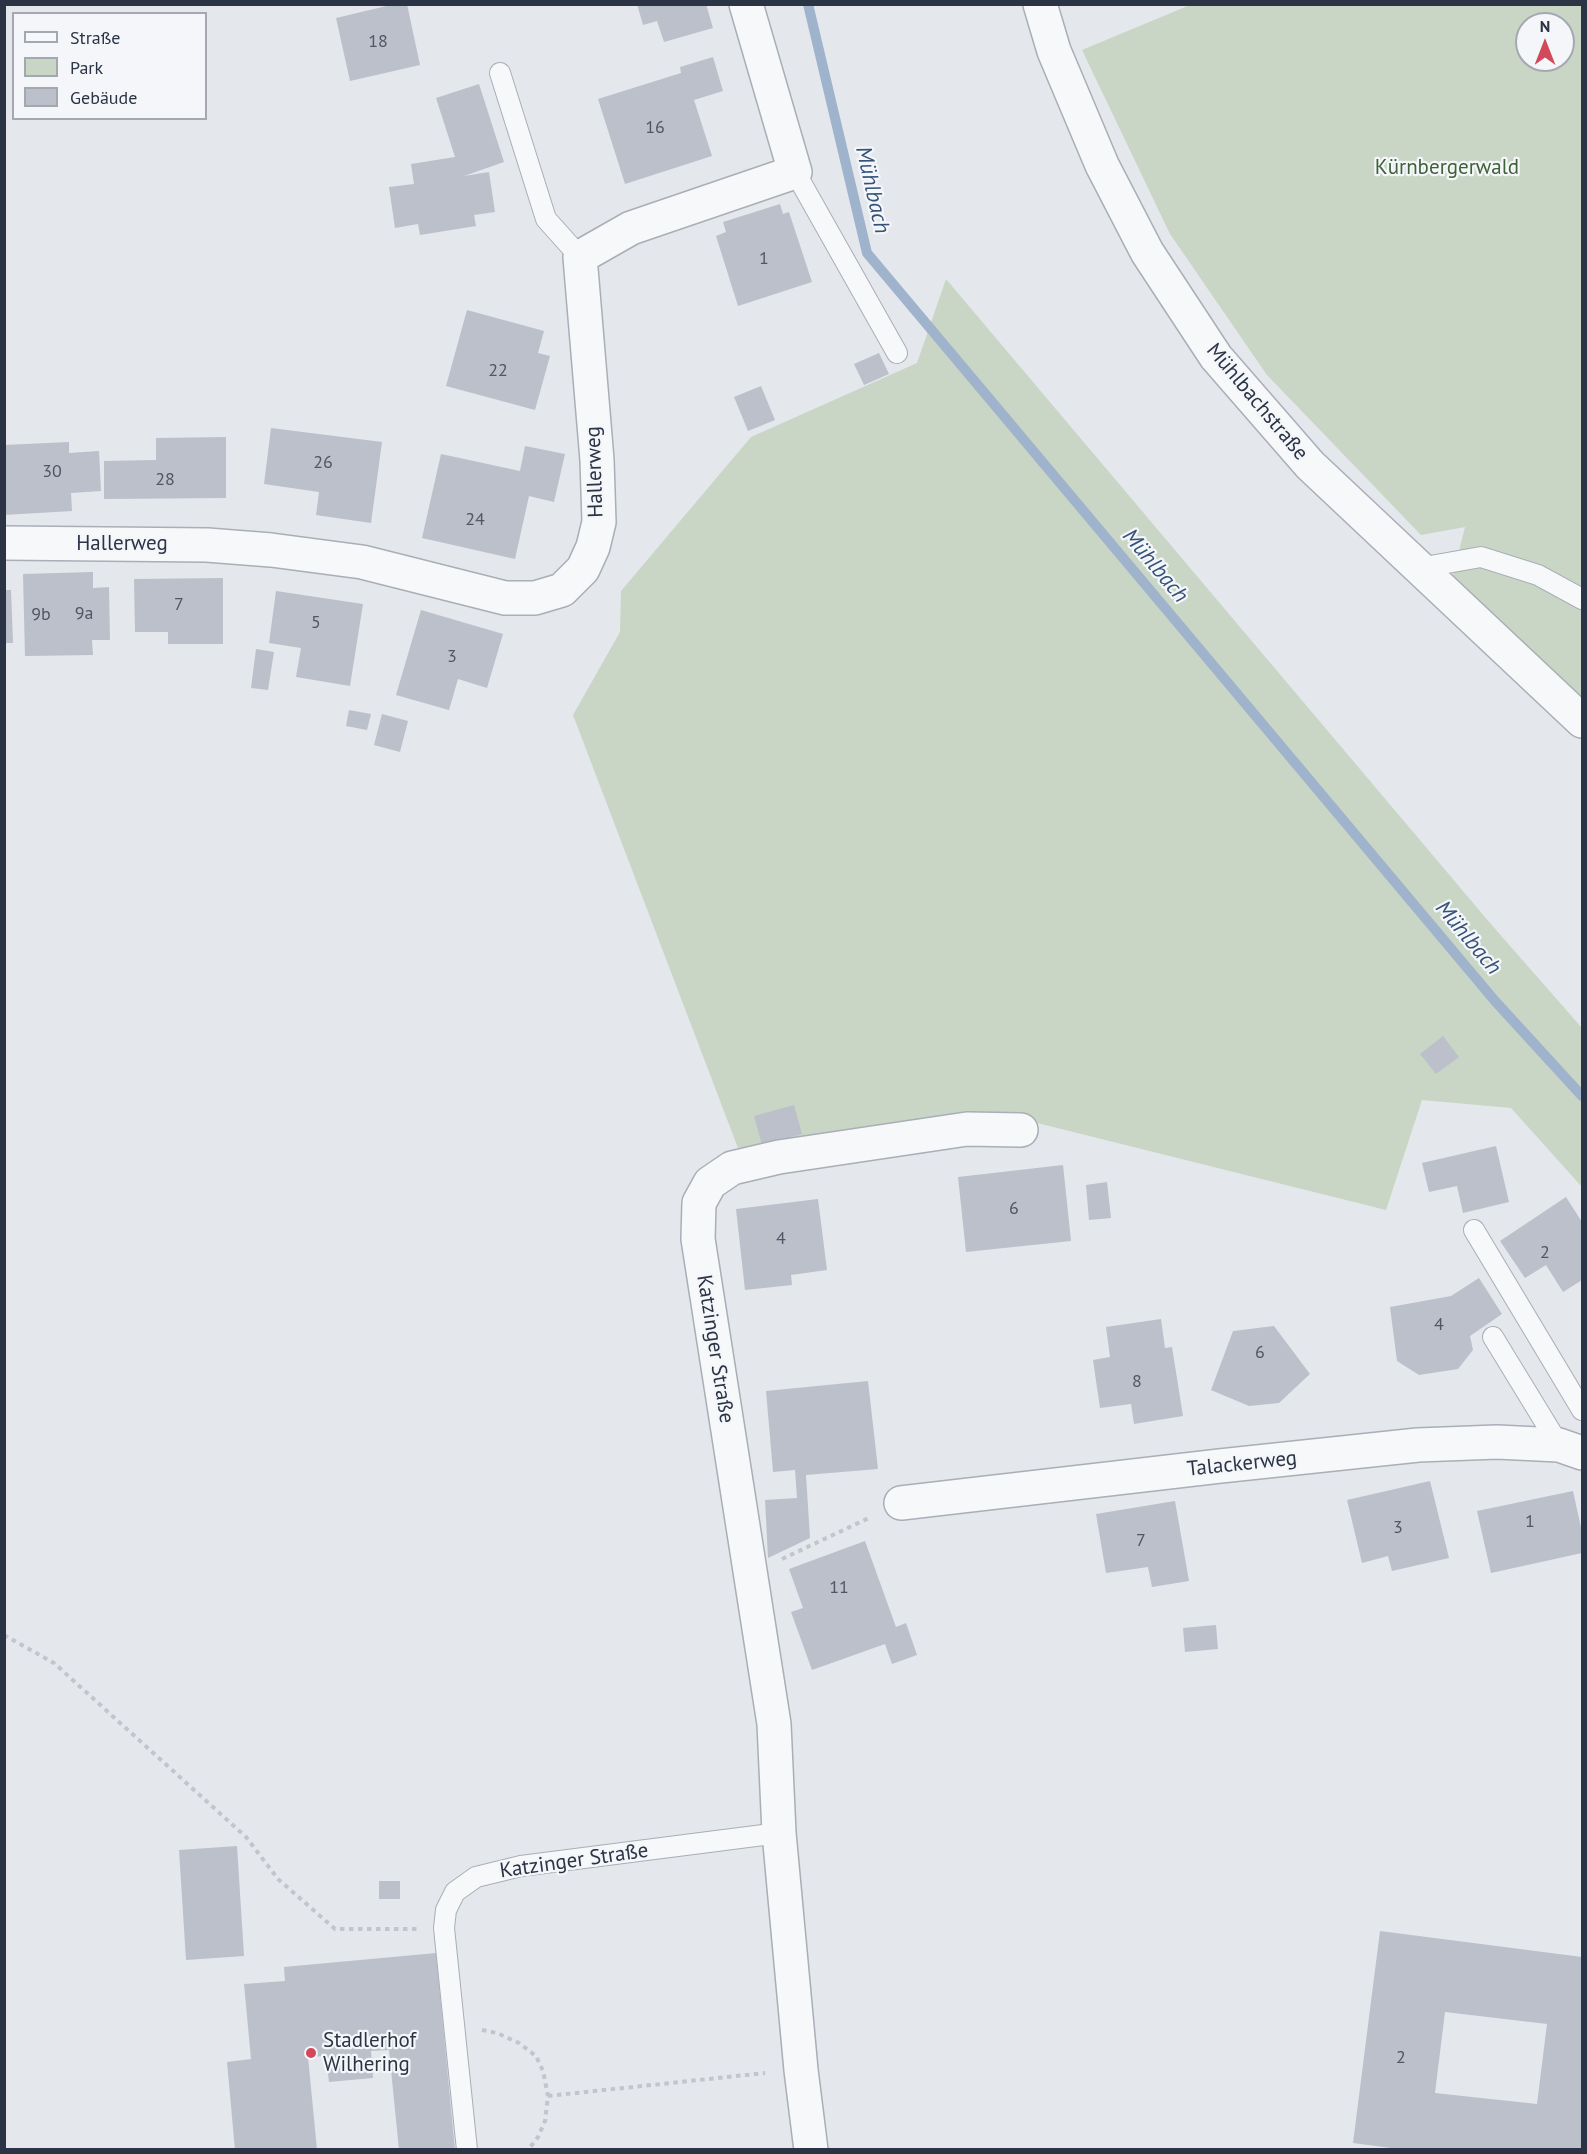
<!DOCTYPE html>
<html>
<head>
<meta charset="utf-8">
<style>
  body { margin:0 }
  #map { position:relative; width:1587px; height:2154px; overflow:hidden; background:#e4e7ec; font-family:"PT Sans",sans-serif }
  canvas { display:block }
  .frame { position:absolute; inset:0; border:6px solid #2b3445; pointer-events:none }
  .legend { position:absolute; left:12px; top:12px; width:195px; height:108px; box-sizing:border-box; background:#f4f6f9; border:2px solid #a4a8b1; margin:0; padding:8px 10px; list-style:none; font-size:18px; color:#2b3445 }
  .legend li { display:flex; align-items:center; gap:12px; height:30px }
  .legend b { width:30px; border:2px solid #a4a8b1 }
  .north { position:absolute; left:1515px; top:12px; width:60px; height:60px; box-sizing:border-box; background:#f4f6f9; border:2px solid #a4a8b1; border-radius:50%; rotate:0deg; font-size:16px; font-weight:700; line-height:24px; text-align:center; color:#2b3445 }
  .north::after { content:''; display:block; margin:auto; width:21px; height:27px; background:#d1495b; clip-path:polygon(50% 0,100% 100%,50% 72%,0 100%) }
</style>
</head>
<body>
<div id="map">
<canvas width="1587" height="2154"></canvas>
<div class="frame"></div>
<ul class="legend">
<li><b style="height:8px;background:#f7f8fa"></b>Straße</li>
<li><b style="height:16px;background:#c9d6c5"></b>Park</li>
<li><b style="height:16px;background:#bbc0ca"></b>Gebäude</li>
</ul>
<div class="north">N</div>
</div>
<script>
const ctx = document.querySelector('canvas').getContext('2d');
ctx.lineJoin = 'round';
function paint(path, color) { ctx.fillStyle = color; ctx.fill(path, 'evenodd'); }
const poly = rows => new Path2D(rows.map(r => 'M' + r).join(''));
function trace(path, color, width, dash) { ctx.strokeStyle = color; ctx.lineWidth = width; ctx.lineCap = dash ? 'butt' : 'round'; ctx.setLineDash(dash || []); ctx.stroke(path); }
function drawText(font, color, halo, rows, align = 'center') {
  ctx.font = font + ' "PT Sans",sans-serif'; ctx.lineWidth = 4.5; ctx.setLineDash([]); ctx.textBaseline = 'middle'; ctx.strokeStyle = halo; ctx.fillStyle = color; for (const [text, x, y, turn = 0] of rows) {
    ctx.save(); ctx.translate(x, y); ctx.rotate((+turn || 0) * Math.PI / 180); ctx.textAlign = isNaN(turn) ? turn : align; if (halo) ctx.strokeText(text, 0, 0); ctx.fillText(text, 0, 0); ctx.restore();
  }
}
paint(poly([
  [1190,5,1582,5,1582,704,1452,579,1465,527,1421,535,1267,375,1170,234,1082,50],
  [1527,24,1563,24,1563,60,1527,60],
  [946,279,1490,923,1582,1028,1582,1187,1511,1108,1422,1100,1386,1210,1013,1117,738,1148,573,715,620,632,621,591,751,437,917,363]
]), '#c9d6c5');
trace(poly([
  [808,4,867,253,1495,1001,1582,1096]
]), '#9fb4cc', 10);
paint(poly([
  [395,4,407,4,420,65,350,81,336,18],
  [637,4,706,4,713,28,664,42,657,21,643,25],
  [713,57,723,91,694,100,712,156,625,184,598,99,681,73,680,67],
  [479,84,504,162,464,176,489,172,495,212,474,215,476,226,420,235,418,224,395,228,389,187,414,184,411,164,455,157,436,98],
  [780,204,783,214,789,212,812,282,738,306,716,236,726,232,723,222],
  [467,310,544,331,538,353,550,356,535,410,446,386],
  [879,353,889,374,864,385,854,364],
  [761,386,775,420,748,431,734,397],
  [271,428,382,442,371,523,316,515,319,492,264,484],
  [226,437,226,498,104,499,104,461,156,460,156,438],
  [69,442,69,453,99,451,101,491,71,493,72,511,4,515,4,445],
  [525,446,565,454,554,502,529,496,515,559,422,538,441,454,520,471],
  [93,572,93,588,109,587,110,640,92,640,93,655,25,656,23,574],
  [223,578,223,644,168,644,168,632,135,632,134,579],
  [4,590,11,590,13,643,4,643],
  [276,591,363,604,350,686,296,677,301,648,269,643],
  [421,610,503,634,487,688,458,679,449,710,396,695],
  [256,649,274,652,268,690,251,688],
  [349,710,371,714,367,730,346,726],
  [382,714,408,721,400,752,374,745],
  [1443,1036,1459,1057,1436,1074,1420,1054],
  [794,1105,802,1134,762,1145,754,1116],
  [1496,1146,1509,1202,1463,1213,1457,1186,1429,1192,1422,1163],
  [1063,1165,1071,1241,966,1252,958,1177],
  [1107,1182,1111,1218,1089,1220,1086,1185],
  [1566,1197,1582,1222,1582,1280,1563,1292,1546,1265,1525,1278,1500,1241],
  [818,1199,827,1270,791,1275,792,1285,745,1290,736,1209],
  [1479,1278,1502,1314,1470,1336,1473,1350,1458,1369,1419,1375,1397,1361,1390,1307,1451,1296],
  [1161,1319,1165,1348,1172,1347,1183,1416,1134,1424,1131,1404,1100,1408,1093,1360,1110,1357,1106,1327],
  [1274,1326,1310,1374,1279,1403,1249,1406,1211,1390,1233,1331],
  [868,1381,878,1469,806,1475,810,1538,768,1558,765,1500,797,1498,795,1470,773,1472,766,1391],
  [1430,1481,1449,1558,1392,1571,1388,1556,1362,1563,1347,1500],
  [1573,1491,1582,1532,1582,1553,1491,1573,1477,1511],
  [1175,1501,1189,1581,1152,1587,1148,1567,1106,1573,1096,1514],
  [865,1541,896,1627,906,1623,917,1655,892,1664,885,1644,812,1670,791,1612,803,1608,789,1569],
  [1216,1625,1218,1649,1185,1652,1183,1628],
  [237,1846,244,1956,186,1960,179,1850],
  [379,1881,400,1881,400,1899,379,1899],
  [1380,1931,1582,1957,1582,2150,1406,2150,1353,2143],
  [1445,2012,1547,2024,1537,2104,1435,2093],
  [436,1953,455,2150,399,2150,389,2050,371,2051,373,2078,329,2082,326,2056,308,2057,317,2150,235,2150,227,2062,251,2059,244,1984,285,1981,284,1967]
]), '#bbc0ca');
const service = poly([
  [500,73,546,219,580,257],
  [795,172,897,353],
  [1419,568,1481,557,1538,575,1582,599],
  [1474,1230,1582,1410],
  [1493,1337,1559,1445],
  [467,2150,444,1928,446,1910,455,1892,476,1877,521,1866,779,1833]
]);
const minor = poly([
  [4,543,207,545,271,550,362,562,505,598,535,598,562,590,583,569,593,547,599,522,597,460,580,257,631,228,795,172,746,4],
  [901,1503,1220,1466,1418,1445,1497,1442,1559,1445,1582,1453],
  [811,2150,801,2070,779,1833,774,1724,698,1239,699,1203,710,1183,732,1168,779,1157,967,1129,1021,1130]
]);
const tertiary = poly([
  [1040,4,1054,51,1102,165,1147,252,1216,357,1310,465,1582,721]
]);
trace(service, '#a9aeb7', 22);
trace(minor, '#a9aeb7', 36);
trace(tertiary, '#a9aeb7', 36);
trace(poly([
  [782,1559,871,1517],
  [4,1635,54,1663,246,1837,278,1879,335,1929,417,1929],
  [482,2030,497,2033,519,2043,536,2056,543,2071,548,2096,545,2121,538,2137,528,2150],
  [548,2096,765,2073]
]), '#c2c5cb', 4, [4.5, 4.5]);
trace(service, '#f7f8fa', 20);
trace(minor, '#f7f8fa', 33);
trace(tertiary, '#f7f8fa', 33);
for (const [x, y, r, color] of [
  [311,2053,6,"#d1495b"]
]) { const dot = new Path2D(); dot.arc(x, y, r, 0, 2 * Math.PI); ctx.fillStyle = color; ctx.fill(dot); trace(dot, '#f4f6f9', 2); }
drawText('18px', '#4f5766', null, [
  ["18",378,42],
  ["16",655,128],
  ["1",764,259],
  ["22",498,371],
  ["26",323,463],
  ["30",52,472],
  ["28",165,480],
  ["24",475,520],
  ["7",179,605],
  ["9a",84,614],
  ["9b",41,615],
  ["5",316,623],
  ["3",452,657],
  ["6",1014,1209],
  ["4",781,1239],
  ["2",1545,1253],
  ["4",1439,1325],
  ["6",1260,1353],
  ["8",1137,1382],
  ["1",1530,1522],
  ["3",1398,1528],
  ["7",1141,1541],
  ["11",839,1588],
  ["2",1401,2058]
]);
drawText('21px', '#3f6138', '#f4f6f9', [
  ["Kürnbergerwald",1447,168]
]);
drawText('21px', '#2b3445', '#f4f6f9', [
  ["Mühlbachstraße",1257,402,50],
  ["Hallerweg",595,472,-92],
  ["Hallerweg",122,544],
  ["Katzinger Straße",715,1349,81],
  ["Talackerweg",1242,1464,-6],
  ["Katzinger Straße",574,1861,-8]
]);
drawText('21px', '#2b3445', '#f4f6f9', [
  ["Stadlerhof",323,2041],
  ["Wilhering",323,2065]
], 'left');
drawText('italic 22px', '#34527a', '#f4f6f9', [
  ["Mühlbach",872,190,77],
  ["Mühlbach",1155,566,50],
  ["Mühlbach",1468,938,50]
]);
</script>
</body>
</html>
